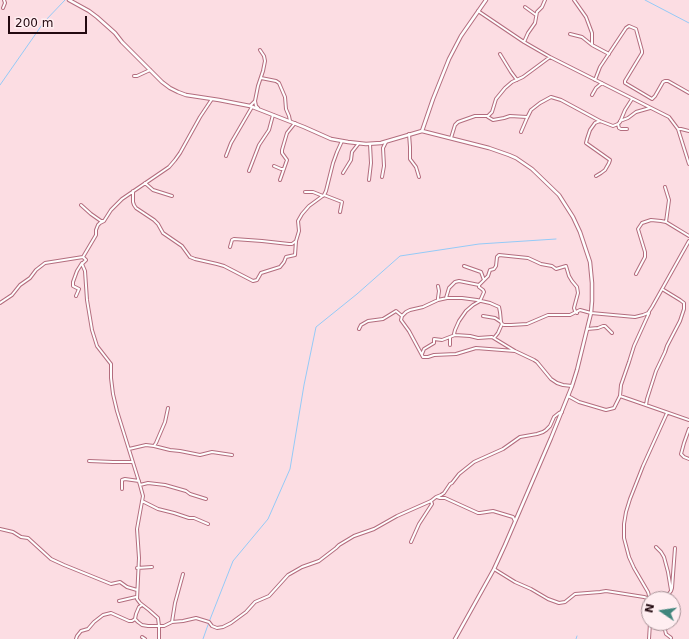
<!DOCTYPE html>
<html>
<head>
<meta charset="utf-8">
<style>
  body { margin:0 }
  #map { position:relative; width:689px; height:639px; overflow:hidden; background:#fcdde3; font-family:"DejaVu Sans",sans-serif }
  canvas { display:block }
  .north { position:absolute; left:641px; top:591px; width:40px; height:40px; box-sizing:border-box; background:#ffeef1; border:1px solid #a79297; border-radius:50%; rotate:283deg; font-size:11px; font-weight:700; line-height:16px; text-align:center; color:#230910 }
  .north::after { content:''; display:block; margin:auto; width:14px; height:18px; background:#40867d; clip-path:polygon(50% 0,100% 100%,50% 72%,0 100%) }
  .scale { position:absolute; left:8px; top:16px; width:79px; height:18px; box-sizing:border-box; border:2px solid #230910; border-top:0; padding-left:5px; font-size:12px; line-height:14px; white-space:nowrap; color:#230910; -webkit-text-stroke:3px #ffeef1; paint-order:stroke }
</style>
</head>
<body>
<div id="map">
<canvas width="689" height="639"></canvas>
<div class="north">N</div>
<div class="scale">200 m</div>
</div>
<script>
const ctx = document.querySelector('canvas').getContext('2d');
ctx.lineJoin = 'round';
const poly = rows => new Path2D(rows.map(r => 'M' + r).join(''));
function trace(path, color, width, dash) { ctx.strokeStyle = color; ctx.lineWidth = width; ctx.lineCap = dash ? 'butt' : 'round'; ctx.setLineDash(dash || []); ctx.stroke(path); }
trace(poly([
  [645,0,689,23],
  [0,85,44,22,65,0],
  [203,639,209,622,233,561,268,519,290,469,304,385,316,327,357,294,400,256,479,244,556,239],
  [576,639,577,636]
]), '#94caf7', 1);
const minor = poly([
  [574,0,586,17,592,33,592,45],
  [525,7,536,15],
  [3,8,5,3,4,0],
  [478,11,524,42,550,57,669,117,678,129,689,164],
  [570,34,582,37,592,45,609,54],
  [524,42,528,33,535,23,537,12,542,7,545,0],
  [500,54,511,72,517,80],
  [134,76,137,76,150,70],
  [261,78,276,81,279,83,285,97,286,109,289,116,290,121],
  [595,80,600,67,626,28,629,26,636,29,642,51,642,53,625,81,625,83,652,99,655,96,663,82,665,81,668,81,689,93],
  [592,95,596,88,602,83],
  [255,101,256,106,258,108],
  [250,106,255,101,258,86,263,71,265,61,264,56,260,50],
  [488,117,493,120,504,118,510,116,527,117],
  [620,121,628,118,636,112,650,108],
  [618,124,619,128,621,129,627,129],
  [678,129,681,129,689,131],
  [521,132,527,118,531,110,540,103,551,97,561,100,600,121,613,126,618,124,620,122,625,110,632,99],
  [409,134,410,147,410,159,416,167,419,177],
  [451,138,455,125,458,122,475,116,488,116,492,112,496,99,505,88,512,82,523,77,550,57],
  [226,156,231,143,252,107],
  [274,166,281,169,284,169],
  [249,171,259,145,269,130,273,115],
  [343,173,351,160,352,152,359,143],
  [596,176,601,173,605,170,609,163,610,160,586,143,587,139,590,130,595,123,600,121],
  [382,177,384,166,383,148,386,142],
  [280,180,287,160,282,153,282,150,287,133,295,123],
  [369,180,371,163,370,144],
  [145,183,153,190,172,196],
  [665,187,669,200,666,222],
  [133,191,133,202,134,205,136,208,154,220,158,224,163,233,182,246,190,257,195,259,217,264,224,266,253,281,257,280,261,273,280,267,284,262,286,257,295,255,296,241,299,231,298,221,302,214,309,206,324,195,326,191,333,163,337,152,342,141],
  [305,192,313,192,323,196],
  [324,195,342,202,340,212],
  [81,205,91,214,101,221,103,221],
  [230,247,232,240,234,239,262,241,289,244,292,244,296,241],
  [464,266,481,272,484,280],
  [636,274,645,257,645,252,638,229,642,223,651,220,661,221,666,222,689,236],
  [438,286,439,291,438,298,438,300],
  [76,296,79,289,73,286,73,282,77,271,82,263],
  [446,298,449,288,455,282,459,281,479,285],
  [0,303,12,295,20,285,30,278,36,270,45,263,83,257],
  [402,316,406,312,410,310,423,307,438,300,447,298,462,298,477,300,490,303,499,307,500,312,501,322,502,324],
  [483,316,495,318,501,322],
  [502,324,504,325,511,325,527,324,548,315,570,315,580,310,591,313,635,317,643,315,648,313,652,307,689,241],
  [359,329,361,325,368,321,383,319,396,311,402,316,401,320,409,331,423,357,428,357,434,355,456,354,476,348,515,351],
  [587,329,598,328,603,326,605,326,612,333],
  [455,335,454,334,455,330,459,321,466,311,473,305,480,301,484,292,483,290,479,287,479,285,488,276,490,270,494,269,496,266,497,257,499,255,528,258,541,264,552,266,556,269,566,266,569,276,572,281,577,287,578,293,574,308,575,311,577,313],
  [450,338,450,345],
  [494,338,498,333,502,324],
  [422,354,424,349,434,343,434,339,442,340,455,335,470,336,478,338,492,337,515,351,534,360,537,362,551,379,557,383,563,385,572,386],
  [568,396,579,402,606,410,614,408,620,396,621,385,629,362,634,346,649,313],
  [620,396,689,420],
  [646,405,647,399,656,371,665,352,667,346,680,321,684,309,684,303,680,300,662,289],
  [689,429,684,443,681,454,684,457,689,459],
  [154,446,156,443,165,422,168,408],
  [129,449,146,445,154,446,170,450,180,451,200,455,212,452,232,455],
  [89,461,113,462,132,462],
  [140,485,148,483,165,485,186,491,190,494,206,499],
  [122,489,122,480,125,479,139,481],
  [437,497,440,498,445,498,478,513,480,513,493,511,513,517,515,521],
  [142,501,158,509,174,513,189,518,194,518,208,524],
  [0,529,13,532,21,537,28,538,51,559,64,565,111,584,120,582,127,587,137,590],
  [411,542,419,524,432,504,431,501],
  [656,547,661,552,664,557,668,572,671,590],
  [137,568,152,567],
  [494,569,515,582,531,589,548,599,559,603,565,602,575,594,600,592,606,591,644,597,650,599],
  [650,599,648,592,634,568,629,557,624,538,624,524,626,512,630,499,643,466,667,413],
  [653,599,664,598,667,596,671,591,672,588,675,548],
  [119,601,136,597],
  [135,619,138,622,142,625,148,626,164,626,172,622,183,621,196,618,209,622,212,626,217,628,223,627,231,623,246,612,255,602,269,596,288,575,302,567,319,561,336,548,339,545,354,536,374,529,397,516,431,501,436,497,441,495,444,493,450,484,452,483,459,474,474,462,503,449,520,437,537,434,543,432,546,430,550,426,554,417,559,413,562,412],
  [135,619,136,614,139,607,142,605],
  [172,622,175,603,183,574],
  [664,623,665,630,666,634,670,637,671,638],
  [142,637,145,639],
  [76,639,77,636,81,631,88,629,94,622,103,615,111,613,129,621,132,621,135,619],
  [159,639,159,626,158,618,149,610,140,603,137,599,139,558,137,529,143,496,140,485,117,411,113,394,111,378,111,364,97,346,92,330,87,300,85,271,82,264,86,260,83,257,96,235,96,230,98,225,100,223,104,221,111,210,122,199,169,167,175,160,180,153,200,117,212,99],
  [649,639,650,623]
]);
const tertiary = poly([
  [69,0,89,11,97,17,115,33,122,42,162,82,170,88,178,92,186,95,219,100,250,106,304,127,331,139,348,142,366,144,381,143,422,131,489,148,509,155,516,158,532,169,559,195,573,217,580,232,590,262,592,283,592,301,591,313,577,370,572,386,551,438,505,545,494,569,455,639],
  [422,131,433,99,449,59,461,36,486,0]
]);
trace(minor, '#b36d7e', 4);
trace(tertiary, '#b36d7e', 4.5);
trace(minor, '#fff', 2);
trace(tertiary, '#fff', 2.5);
</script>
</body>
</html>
